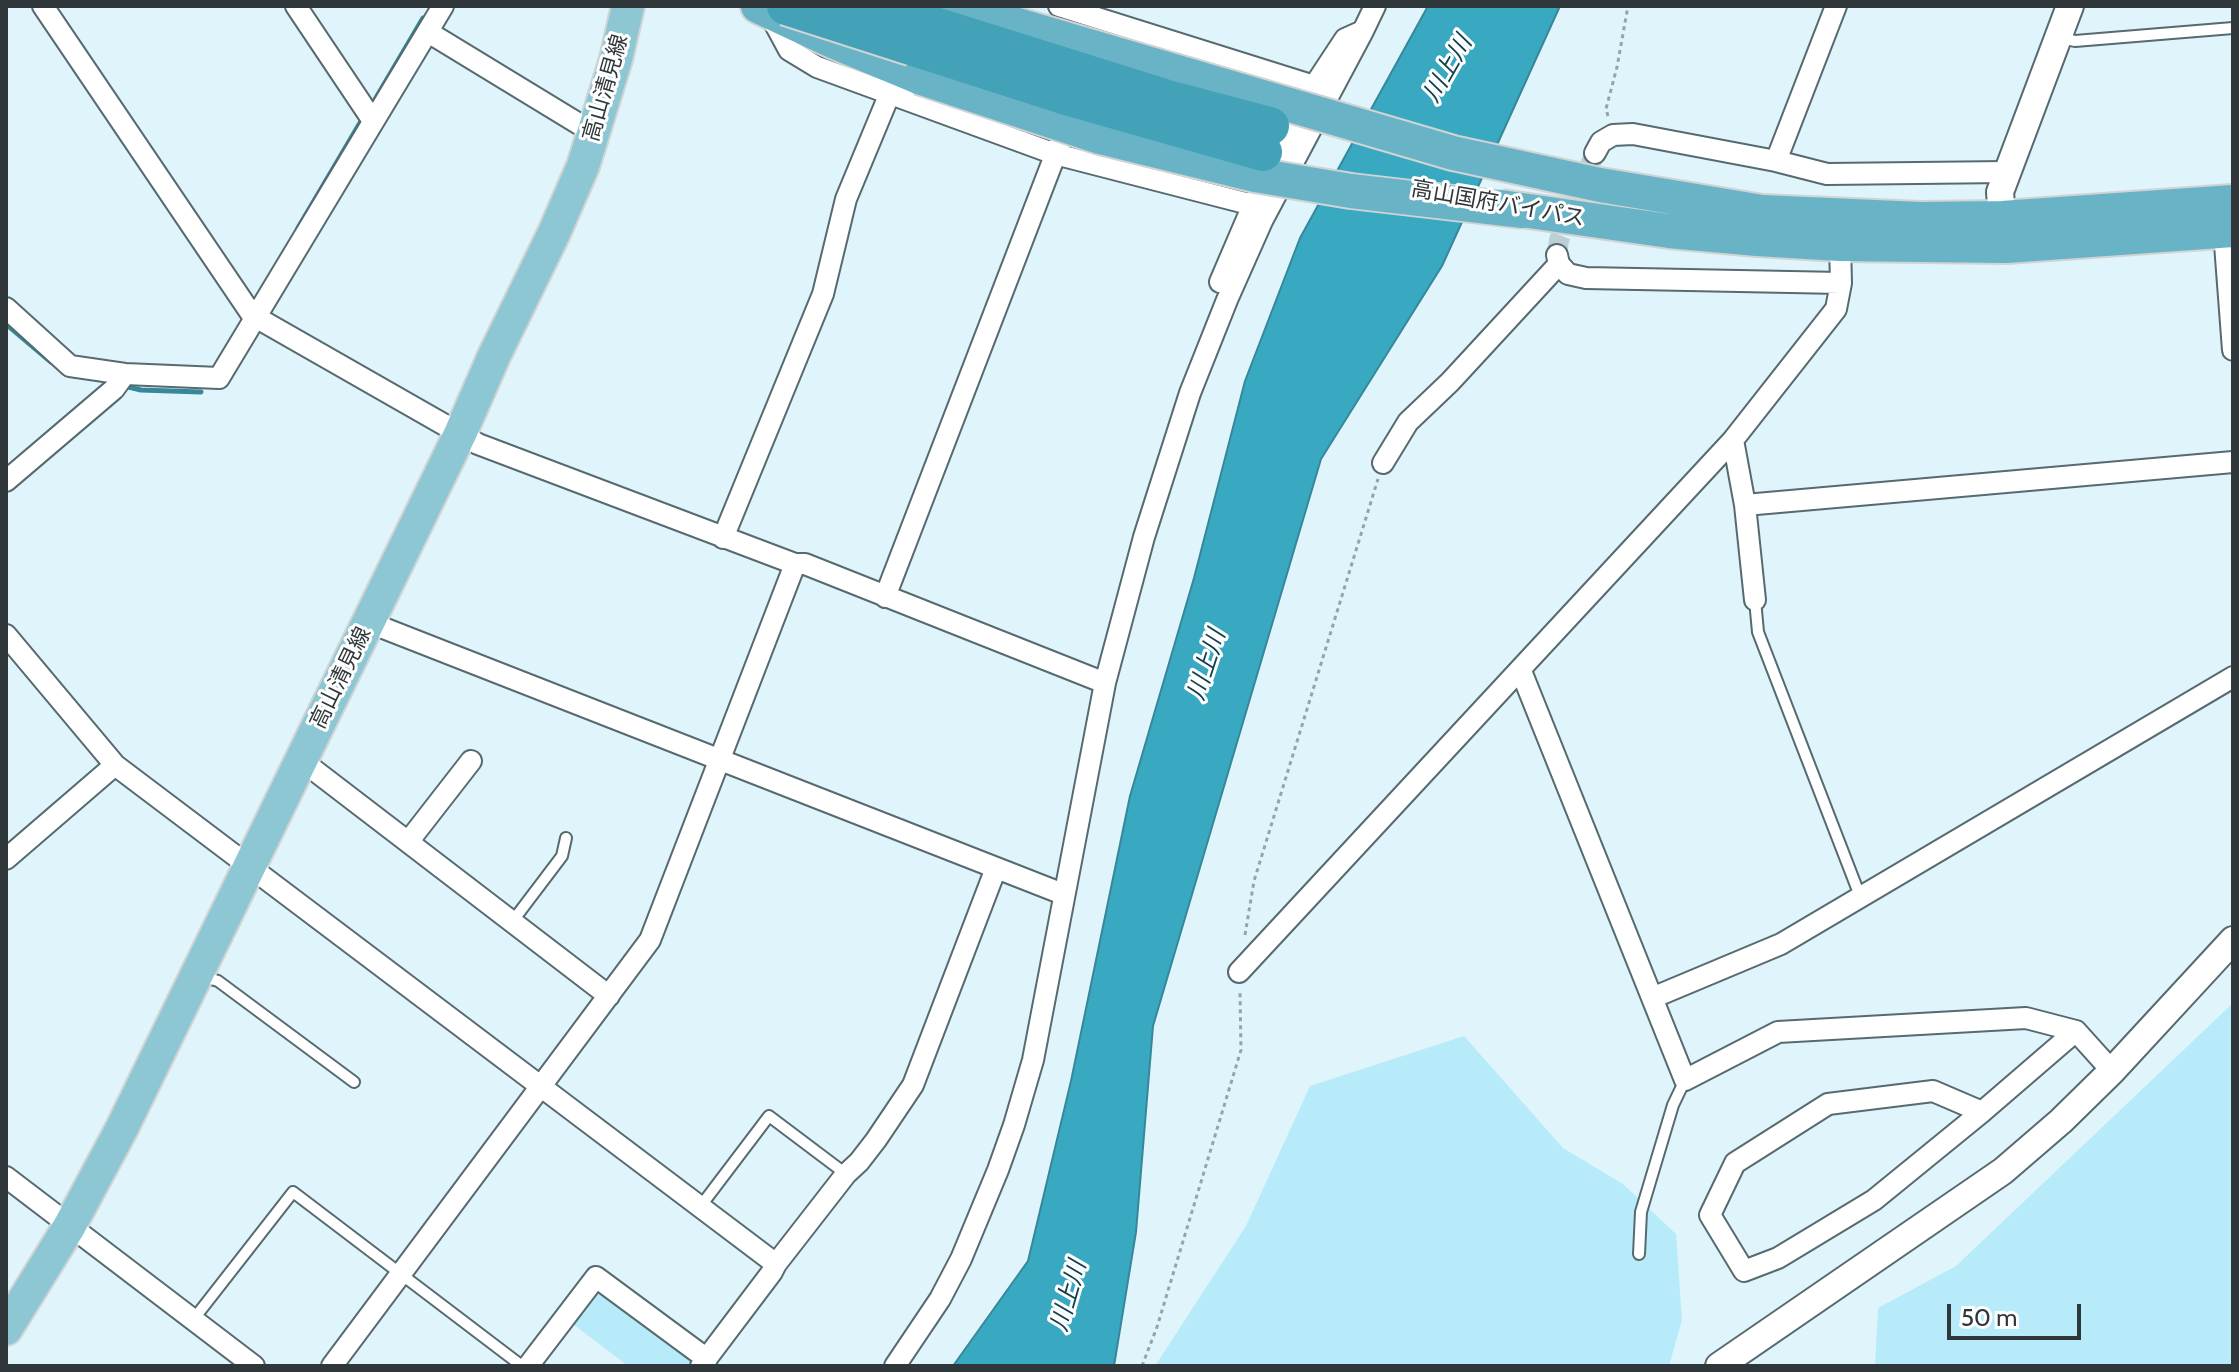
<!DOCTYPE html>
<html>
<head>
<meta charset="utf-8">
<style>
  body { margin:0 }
  #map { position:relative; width:2239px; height:1372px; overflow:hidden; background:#dff5fb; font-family:Cabin,sans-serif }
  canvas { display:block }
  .frame { position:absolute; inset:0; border:8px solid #2f373a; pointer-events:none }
  .scale { position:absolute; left:1947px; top:1304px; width:134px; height:36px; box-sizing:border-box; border:4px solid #2f373a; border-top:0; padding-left:10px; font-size:24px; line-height:28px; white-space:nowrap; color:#2f373a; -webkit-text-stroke:6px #fefefe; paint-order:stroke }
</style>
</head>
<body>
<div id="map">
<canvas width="2239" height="1372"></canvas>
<div class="frame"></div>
<div class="scale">50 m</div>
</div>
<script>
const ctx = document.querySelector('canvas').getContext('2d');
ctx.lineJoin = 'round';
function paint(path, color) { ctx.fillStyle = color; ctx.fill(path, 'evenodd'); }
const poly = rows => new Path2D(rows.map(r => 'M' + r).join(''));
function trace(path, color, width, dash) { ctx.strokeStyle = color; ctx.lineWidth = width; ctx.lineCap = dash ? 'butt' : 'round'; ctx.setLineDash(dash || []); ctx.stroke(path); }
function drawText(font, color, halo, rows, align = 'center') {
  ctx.font = font + ' Cabin,"Noto Sans JP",sans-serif'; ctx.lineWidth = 6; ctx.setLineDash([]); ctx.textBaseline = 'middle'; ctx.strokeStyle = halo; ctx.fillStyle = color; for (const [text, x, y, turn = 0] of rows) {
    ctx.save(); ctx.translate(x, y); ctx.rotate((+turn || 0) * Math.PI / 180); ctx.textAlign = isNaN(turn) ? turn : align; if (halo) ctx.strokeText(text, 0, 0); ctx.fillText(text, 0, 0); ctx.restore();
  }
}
paint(poly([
  [2233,1003,2233,1366,1875,1366,1878,1308,1956,1266],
  [1464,1036,1563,1148,1623,1184,1676,1234,1682,1320,1669,1366,1155,1366,1246,1226,1310,1086],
  [605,1289,690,1355,691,1366,628,1366,569,1321,592,1292]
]), '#b7ebf9');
const water = poly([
  [1428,6,1560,6,1442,266,1321,459,1153,1026,1136,1232,1114,1366,953,1366,1028,1261,1071,1081,1130,796,1194,578,1245,381,1300,238,1428,6]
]);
paint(water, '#39a9c2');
trace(water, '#368799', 2);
trace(poly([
  [370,108,423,18],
  [298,228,364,116],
  [6,324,51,362],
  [124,386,141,390,201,392]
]), '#368799', 5);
trace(poly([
  [1557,255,1559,240,1595,153]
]), '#bccfd4', 20, [20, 10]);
const service = poly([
  [2060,38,2075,41,2233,28],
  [1755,600,1758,632,1860,896],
  [512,922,562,856,566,838],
  [201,976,218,981,354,1082],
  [700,1207,769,1116,846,1174],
  [1639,1254,1641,1212,1673,1105,1685,1080],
  [193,1320,293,1192,522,1366]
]);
const minor = poly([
  [43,6,252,315,478,444,795,564,805,564,1105,683],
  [296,6,373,121],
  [768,11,789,50,817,67,1055,154,1253,205,1314,86,1059,6],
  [428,32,579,124],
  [1314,86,1345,39,1363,31,1375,6],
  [1595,153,1601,142,1613,135,1633,134,1776,161,1827,174,2007,172],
  [1776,161,1836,6],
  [2224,231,2233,350],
  [1557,255,1559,264,1568,274,1586,278,1841,283],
  [1220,282,1253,205],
  [6,308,70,366,125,374,219,378,443,6],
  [1733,440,1745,505,1755,600],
  [1383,463,1408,422,1450,382,1559,264],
  [6,481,114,389,125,374],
  [1745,505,2233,462],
  [723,538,823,294,846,199,890,93],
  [885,597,1059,145],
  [368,622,1063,894],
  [6,635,115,765,776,1264],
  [1521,671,1685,1080,1778,1032,2026,1018,2076,1031,2112,1071],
  [301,760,609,996],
  [408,842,471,761],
  [6,859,115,765],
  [1239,972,1733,440,1836,309,1841,283,1840,244],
  [1652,998,1781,944,2233,677],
  [1982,1112,1933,1091,1828,1104,1735,1163,1710,1215,1744,1271,1778,1258,1874,1200,1982,1112,2076,1031],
  [6,1177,254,1366],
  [332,1366,650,940,795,564],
  [528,1366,596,1277,707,1359],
  [701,1366,772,1272,776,1264,846,1174,859,1162,876,1140,913,1085,996,868],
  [895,1366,940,1299,961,1259,998,1170,1014,1125,1033,1060,1105,683,1144,537,1190,393,1227,300,1263,219,1363,31]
]);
const tertiary = poly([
  [2002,218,2000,192,2070,6],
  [1719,1366,2003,1171,2061,1121,2112,1071,2233,940]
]);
const primary = poly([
  [6,1329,69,1227,122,1128,460,434,494,356,554,233,583,166,593,134,616,59,628,6]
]);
const trunk = poly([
  [758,6,835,42,919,77],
  [1762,212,1920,219,2002,218,2233,202],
  [1757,239,1840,244,2006,246,2233,230]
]);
trace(service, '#566a6f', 14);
trace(minor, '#566a6f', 24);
trace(tertiary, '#566a6f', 30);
trace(primary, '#d1d3d4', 36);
trace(trunk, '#d1d3d4', 38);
trace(poly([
  [1608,116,1606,109,1617,67,1628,6],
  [1245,935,1254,881,1378,479],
  [1142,1366,1157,1327,1241,1050,1240,991]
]), '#94a4a9', 3, [4, 4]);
trace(service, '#fff', 10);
trace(minor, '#fff', 20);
trace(tertiary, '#fff', 26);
trace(primary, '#8ec7d4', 32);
trace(trunk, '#68b4c6', 34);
const trunkBridge = poly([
  [953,6,1453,153,1600,185,1762,212],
  [919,77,1100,137,1255,175,1351,191,1523,211],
  [1501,207,1669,231,1757,239]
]);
const motorwayBridge = poly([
  [786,6,1066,96,1263,152],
  [871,6,1164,98,1270,126]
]);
trace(trunkBridge, '#d1d3d4', 38, []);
trace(motorwayBridge, '#d1d3d4', 42, []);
trace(trunkBridge, '#68b4c6', 34);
trace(motorwayBridge, '#43a2b8', 38);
drawText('22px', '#2f373a', '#fefefe', [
  ["高山清見線",606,88,-74],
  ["高山国府バイパス",1498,204,10],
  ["高山清見線",341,678,-64]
]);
drawText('italic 24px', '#10414c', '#fefefe', [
  ["川上川",1448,69,-60],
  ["川上川",1207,665,-72],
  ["川上川",1069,1296,-74]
]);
</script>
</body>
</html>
